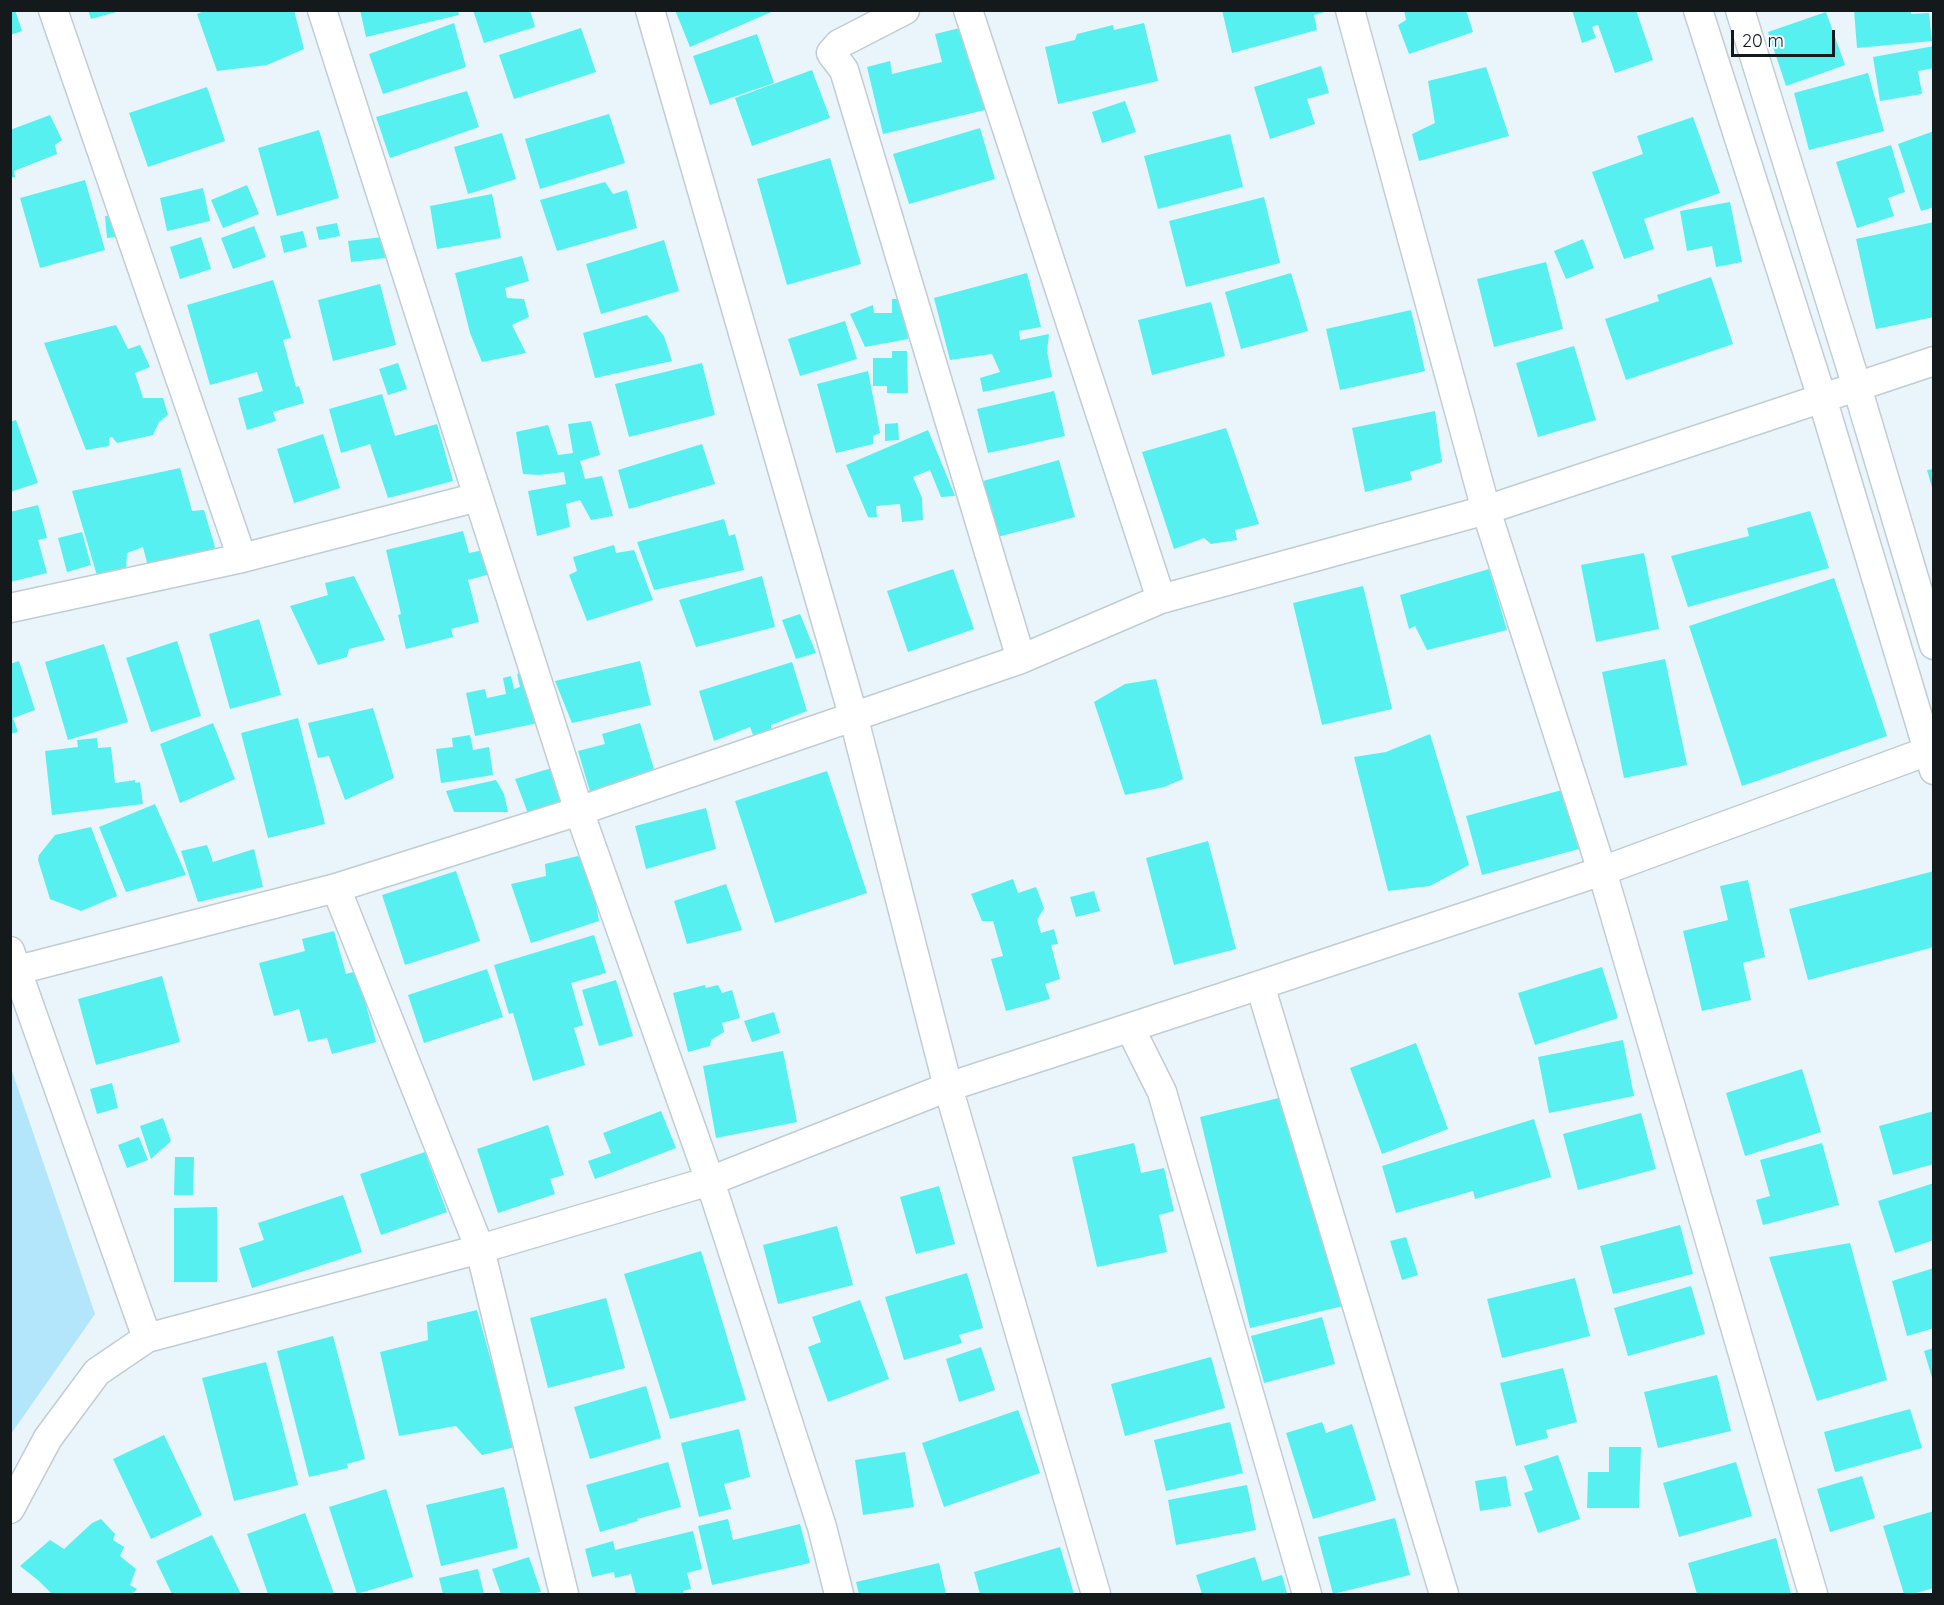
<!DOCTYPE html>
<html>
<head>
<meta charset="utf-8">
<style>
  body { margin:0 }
  #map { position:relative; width:1944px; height:1605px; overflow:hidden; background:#e9f5fb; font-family:Quicksand,sans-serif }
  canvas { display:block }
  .frame { position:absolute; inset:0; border:12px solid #14191b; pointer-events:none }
  .scale { position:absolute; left:1731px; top:30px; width:104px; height:27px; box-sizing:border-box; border:3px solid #14191b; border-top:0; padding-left:8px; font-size:18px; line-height:21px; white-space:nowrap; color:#14191b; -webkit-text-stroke:4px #fff; paint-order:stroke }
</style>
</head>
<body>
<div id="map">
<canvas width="1944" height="1605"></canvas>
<div class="frame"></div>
<div class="scale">20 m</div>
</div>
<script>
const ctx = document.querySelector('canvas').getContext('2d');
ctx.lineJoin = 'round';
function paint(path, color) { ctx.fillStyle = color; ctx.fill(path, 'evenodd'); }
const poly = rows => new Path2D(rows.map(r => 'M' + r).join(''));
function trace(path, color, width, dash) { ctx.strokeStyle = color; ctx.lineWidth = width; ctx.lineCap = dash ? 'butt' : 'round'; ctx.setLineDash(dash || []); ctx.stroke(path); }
paint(poly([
  [10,1065,95,1314,11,1434,10,1434]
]), '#b3e6fb');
paint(poly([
  [10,10,15,10,22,31,10,35],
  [88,10,119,10,120,11,91,19],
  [207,10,294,10,304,49,267,65,217,71,197,14],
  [360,10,458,10,459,15,366,37],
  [473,10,530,10,535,27,484,43],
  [675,10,776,10,690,47],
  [1222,10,1328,10,1328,11,1314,15,1317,30,1232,53],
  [1404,10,1466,10,1473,32,1409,54,1398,25,1406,20],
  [1572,10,1636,10,1653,60,1615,73,1598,25,1592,27,1596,38,1582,43],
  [1854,10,1911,10,1911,14,1929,13,1932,41,1857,48],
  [1826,12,1845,65,1786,86,1768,32],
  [454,23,466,67,383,94,369,54],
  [1144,23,1158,81,1058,104,1045,47,1075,40,1077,34,1113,25,1114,30],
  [968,26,985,110,883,134,867,67,890,61,892,74,942,62,935,34],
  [581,28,596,72,514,99,499,55],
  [757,34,774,83,710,105,693,56],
  [1934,46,1934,68,1918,71,1922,94,1880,101,1873,57],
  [1321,66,1329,93,1307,99,1315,124,1270,139,1254,87],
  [1486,67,1509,136,1419,161,1412,134,1435,123,1428,81],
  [812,70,830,118,752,146,735,98],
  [1868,73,1884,131,1809,150,1794,93],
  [207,87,225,141,148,167,129,113],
  [467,91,479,127,390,158,376,117],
  [1125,101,1136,132,1102,143,1092,112],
  [609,114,625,163,540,189,525,139],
  [50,115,62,140,55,145,57,154,14,171,15,177,10,178,10,130],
  [1693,117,1720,193,1644,219,1654,249,1624,259,1592,172,1643,154,1637,136],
  [980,128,995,179,909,204,893,154],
  [319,130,339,198,277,216,258,148],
  [1934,131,1934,207,1921,211,1898,144],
  [502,133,516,179,468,194,454,147],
  [1230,134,1243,187,1158,209,1144,156],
  [1891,145,1905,192,1888,198,1894,216,1857,228,1836,162],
  [830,158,861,264,787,285,757,179],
  [85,180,105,250,40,268,20,198],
  [605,182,613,194,627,190,637,228,557,251,540,200],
  [247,185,259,214,223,228,211,200],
  [203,188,210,221,167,231,160,198],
  [492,194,501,238,437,249,430,206],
  [1264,197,1280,263,1186,287,1169,221],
  [1730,202,1742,262,1716,267,1712,246,1687,251,1680,211],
  [121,215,124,236,107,238,105,216],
  [1934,222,1934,317,1876,329,1856,239],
  [337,223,340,236,319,240,316,227],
  [254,226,266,257,233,269,221,238],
  [303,231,307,247,284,253,280,236],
  [201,237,211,269,180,279,170,247],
  [383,237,386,258,351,262,348,241],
  [1583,239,1594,268,1566,279,1554,251],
  [664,240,679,291,601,314,586,264],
  [522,256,529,281,505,288,507,298,524,299,529,317,512,325,526,353,482,362,470,333,455,273],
  [1546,262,1563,329,1494,347,1477,279],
  [1027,273,1041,327,1019,331,1020,340,1049,334,1047,351,1052,377,983,392,980,378,1000,372,992,354,950,360,934,298],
  [1291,273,1308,331,1241,349,1225,292],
  [1711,277,1733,344,1626,380,1605,319,1659,301,1657,295],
  [273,280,291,338,283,340,296,387,299,386,304,403,273,412,276,421,247,430,238,398,263,391,257,372,210,385,187,305],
  [380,284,396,345,333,361,318,300],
  [892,299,904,299,908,339,865,347,850,314,873,305,874,313,892,313],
  [1211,302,1225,356,1152,375,1138,320],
  [1411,310,1425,371,1340,390,1326,329],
  [647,315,664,336,672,361,595,378,583,333],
  [845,321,857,359,800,376,788,339],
  [116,325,128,349,140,345,150,367,135,373,143,398,163,398,168,415,159,422,153,435,117,443,112,437,109,438,109,446,86,450,44,343],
  [1574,346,1596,420,1538,437,1516,363],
  [892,351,907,351,908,393,887,393,887,386,873,386,873,358,892,358],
  [398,363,407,389,388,395,379,369],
  [702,363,715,415,629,437,615,384],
  [868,371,880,433,873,436,873,444,836,453,817,384],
  [1054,391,1065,436,988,453,977,409],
  [382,394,395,436,437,424,453,481,388,498,370,444,341,453,329,409],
  [1435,411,1442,462,1410,472,1412,480,1365,492,1352,428],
  [16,420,38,483,10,492,10,422],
  [591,421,600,455,580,461,585,479,602,476,613,516,591,520,580,500,566,504,570,527,537,536,528,491,566,484,564,472,539,475,523,474,516,432,548,425,558,455,573,453,568,424],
  [898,423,899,440,885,441,885,424],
  [1226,428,1259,524,1235,530,1237,540,1211,544,1204,538,1174,549,1142,452],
  [928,430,955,496,941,497,930,470,913,477,922,498,923,520,902,522,900,504,876,506,877,517,868,517,846,465],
  [323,434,340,488,294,503,277,449],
  [702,444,715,484,629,509,618,470],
  [1059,460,1075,517,997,537,983,481],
  [180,468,192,511,204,510,217,554,150,574,143,547,127,553,126,572,98,579,72,491],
  [1934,469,1934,491,1933,491,1927,470],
  [38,505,47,538,38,540,47,573,10,582,10,512],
  [1810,511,1829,568,1688,607,1671,556,1749,536,1747,528],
  [724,519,729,536,735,534,744,570,654,590,637,542],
  [463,531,469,553,488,549,494,573,468,580,479,622,451,629,453,637,406,649,398,615,401,614,386,550],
  [82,532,91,565,67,572,58,538],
  [614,545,616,553,634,550,653,600,587,621,569,575,577,571,573,557],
  [1644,553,1659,629,1596,642,1581,565],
  [953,569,974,629,908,652,887,591],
  [1489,569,1507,630,1427,650,1415,626,1409,629,1400,595],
  [354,576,385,640,349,649,347,657,318,665,290,606,328,595,325,583],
  [762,576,775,627,696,647,679,600],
  [1834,578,1887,736,1742,786,1689,626],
  [1363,586,1392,709,1322,725,1293,603],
  [800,614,816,653,796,659,782,620],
  [259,619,281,695,230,709,209,634],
  [177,641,201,716,151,732,126,658],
  [104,644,128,722,68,740,45,662],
  [1665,659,1687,765,1624,778,1602,672],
  [19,661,35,710,13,718,18,732,10,734,10,664],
  [640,661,651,705,572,723,555,681],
  [792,662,807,711,771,725,772,738,756,743,750,727,714,741,699,691],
  [527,672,538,723,475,736,466,693,485,689,487,698,506,694,503,678,511,676,514,689,520,687,517,674],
  [1156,679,1183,779,1164,787,1125,795,1094,702,1125,684],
  [373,708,394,778,345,800,329,756,318,758,308,723],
  [298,718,325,824,268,838,241,733],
  [213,723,235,779,180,803,160,744],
  [640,723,656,776,591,795,578,751,605,744,602,734],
  [1430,734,1469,865,1430,886,1388,891,1354,757,1386,752],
  [470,735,473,750,489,747,493,775,441,783,436,749,453,747,452,738],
  [97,738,98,748,111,747,115,783,135,780,135,783,140,782,143,804,52,815,45,751,78,747,77,740],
  [555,767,567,804,529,816,515,779],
  [827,771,867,893,775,923,735,801],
  [496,780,504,794,508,812,454,812,446,791],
  [1562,790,1579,849,1482,875,1466,816],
  [155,804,186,875,126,892,99,827],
  [706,808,716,849,646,869,635,826],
  [91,827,117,896,81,911,50,899,38,860,39,855,55,835],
  [1208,841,1236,949,1174,965,1146,858],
  [207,845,213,862,254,849,263,887,198,902,181,851],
  [578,856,590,871,599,921,531,943,511,884,546,876,545,864],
  [456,871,480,941,405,965,382,895],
  [1934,871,1934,947,1808,980,1789,909],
  [1013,879,1018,893,1036,887,1044,908,1037,920,1041,933,1054,929,1058,944,1051,945,1060,979,1045,984,1050,999,1006,1011,991,959,1003,956,993,921,982,921,971,894],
  [1748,880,1765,957,1743,963,1751,1000,1702,1011,1683,931,1728,920,1720,886],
  [726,884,742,930,687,944,674,901],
  [1094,891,1100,911,1076,917,1070,897],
  [334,931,346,974,357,971,376,1042,332,1054,327,1038,308,1042,299,1009,274,1016,259,963,305,951,302,939],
  [594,935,606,973,571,983,583,1025,574,1028,585,1065,533,1081,513,1013,509,1014,494,965],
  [1602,967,1618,1018,1535,1045,1518,993],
  [487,969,503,1017,424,1043,408,995],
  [162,976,180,1042,96,1065,78,999],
  [616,980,633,1036,599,1046,582,990],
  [705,985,706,988,718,985,722,993,732,990,740,1018,722,1023,724,1032,711,1040,710,1046,688,1052,673,993],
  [774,1012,780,1033,752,1042,744,1021],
  [1623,1040,1634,1096,1549,1113,1538,1057],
  [1416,1043,1448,1129,1382,1154,1350,1068],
  [783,1051,797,1122,716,1138,703,1066],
  [1802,1069,1821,1132,1745,1156,1726,1093],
  [112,1083,118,1108,97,1114,90,1089],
  [1287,1096,1343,1306,1250,1328,1200,1117],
  [661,1111,676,1148,595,1179,588,1161,611,1153,603,1133],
  [1934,1111,1934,1164,1893,1175,1879,1126],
  [1641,1113,1656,1169,1578,1190,1563,1134],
  [163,1118,171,1141,151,1159,140,1126],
  [1534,1119,1551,1177,1475,1199,1473,1191,1396,1213,1382,1166],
  [548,1125,564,1175,550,1179,555,1194,498,1213,477,1149],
  [139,1137,148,1160,127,1168,118,1145],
  [1134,1143,1141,1173,1164,1168,1174,1211,1159,1215,1167,1252,1097,1267,1072,1157],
  [1822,1143,1839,1205,1763,1225,1756,1200,1770,1196,1760,1160],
  [425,1152,447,1212,381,1235,360,1174],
  [175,1157,194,1157,193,1195,174,1195],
  [1934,1183,1934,1240,1895,1253,1878,1201],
  [939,1186,955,1244,916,1254,900,1197],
  [343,1195,362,1252,252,1288,239,1248,264,1240,258,1223],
  [217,1207,217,1282,174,1282,174,1208],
  [1680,1225,1693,1274,1613,1294,1600,1246],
  [837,1226,853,1285,778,1304,763,1245],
  [1406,1237,1418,1275,1402,1280,1390,1241],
  [1850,1243,1887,1380,1817,1401,1769,1257],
  [701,1251,746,1400,670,1419,624,1274],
  [1934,1268,1934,1328,1907,1336,1892,1281],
  [967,1273,983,1328,959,1335,962,1343,904,1360,885,1297],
  [1575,1278,1590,1336,1502,1358,1487,1299],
  [1691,1286,1705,1334,1628,1356,1614,1308],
  [606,1298,625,1368,548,1388,530,1318],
  [860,1300,889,1379,828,1402,808,1347,821,1342,812,1317],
  [477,1310,515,1447,482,1455,456,1426,399,1436,380,1352,428,1340,427,1322],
  [1322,1317,1335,1364,1264,1383,1251,1336],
  [333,1336,365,1459,347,1464,348,1468,309,1477,277,1351],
  [981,1347,995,1390,959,1402,946,1359],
  [1934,1348,1934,1381,1933,1381,1924,1351],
  [1211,1357,1225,1408,1125,1436,1111,1384],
  [266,1362,298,1485,234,1501,202,1378],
  [1563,1368,1577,1422,1546,1430,1548,1438,1516,1446,1500,1383],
  [1717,1375,1731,1431,1658,1448,1644,1392],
  [646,1386,661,1438,590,1459,574,1407],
  [1910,1409,1922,1448,1835,1472,1824,1432],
  [1018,1410,1040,1473,944,1507,922,1443],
  [1230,1422,1243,1473,1166,1491,1154,1440],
  [1322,1422,1326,1433,1352,1424,1376,1500,1313,1519,1286,1433],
  [739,1429,750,1477,724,1484,731,1509,699,1517,681,1443],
  [164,1435,202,1515,151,1539,113,1459],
  [1609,1447,1641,1447,1639,1508,1587,1508,1588,1472,1609,1472],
  [905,1452,914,1507,863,1515,855,1460],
  [1558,1455,1580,1519,1538,1533,1524,1493,1533,1490,1524,1466],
  [668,1462,681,1507,637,1519,638,1521,600,1532,586,1485],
  [1736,1462,1752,1516,1679,1537,1663,1483],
  [1506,1476,1511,1506,1480,1511,1475,1481],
  [1862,1476,1875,1518,1830,1532,1817,1489],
  [1247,1485,1256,1530,1176,1545,1168,1500],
  [504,1487,518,1548,441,1566,426,1505],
  [386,1489,413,1577,357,1594,329,1507],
  [1934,1511,1934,1588,1912,1594,1904,1594,1883,1526],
  [305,1513,334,1594,268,1594,247,1534],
  [1395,1518,1410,1575,1333,1594,1318,1537],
  [101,1519,115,1534,113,1540,124,1547,120,1556,136,1569,130,1585,137,1589,132,1594,52,1594,39,1581,20,1566,50,1540,64,1549,92,1523],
  [728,1519,733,1540,800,1524,810,1563,712,1585,698,1526],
  [693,1531,702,1569,687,1573,691,1589,683,1591,684,1594,636,1594,631,1574,615,1578,614,1572,592,1577,585,1549,613,1541,615,1550],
  [212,1535,241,1594,172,1594,156,1561],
  [1776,1538,1791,1594,1697,1594,1688,1563],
  [1060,1547,1074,1594,980,1594,974,1572],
  [529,1557,541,1592,531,1594,501,1594,492,1569],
  [1255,1557,1262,1581,1282,1575,1287,1593,1282,1594,1202,1594,1196,1575],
  [939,1563,946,1594,859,1594,856,1582],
  [478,1569,484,1594,443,1594,439,1578]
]), '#57f0f0');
const minor = poly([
  [53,10,242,558],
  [322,10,579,811,710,1181,822,1527,839,1594],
  [650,10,853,715,948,1087,1096,1594],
  [905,10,839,44,831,53,844,70,1021,659],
  [968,10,1161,599],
  [1350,10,1486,510,1602,871,1813,1594],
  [1698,10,1822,398,1934,770],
  [1740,10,1857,387,1934,645],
  [10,608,242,558,478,497],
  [336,888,480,1249,564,1594],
  [10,951,147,1338],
  [10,972,336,888,579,811,1021,659,1161,599,1486,510,1934,361],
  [1260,985,1444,1594],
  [1130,1028,1162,1092,1307,1594],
  [10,1509,48,1438,97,1372,147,1338,480,1249,710,1181,948,1087,1260,985,1602,871,1928,751,1934,736]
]);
trace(minor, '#c0cdd2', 31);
trace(minor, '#fff', 28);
</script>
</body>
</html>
